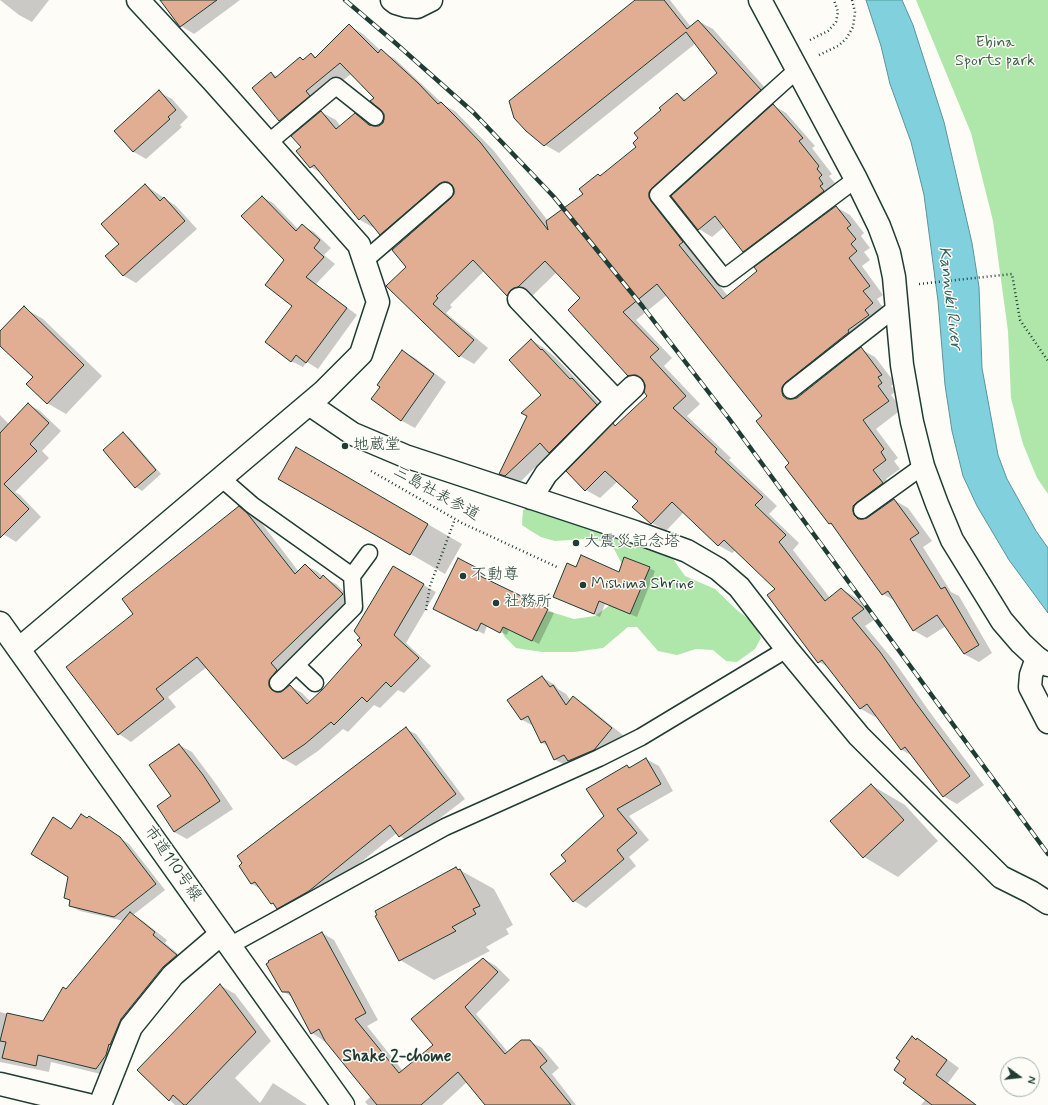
<!DOCTYPE html>
<html>
<head>
<meta charset="utf-8">
<style>
  body { margin:0 }
  #map { position:relative; width:1048px; height:1105px; overflow:hidden; background:#fdfcf7; font-family:Mynerve,sans-serif }
  canvas { display:block }
  .north { position:absolute; left:1000px; top:1057px; width:40px; height:40px; box-sizing:border-box; background:#fdfcf7; border:1px solid #a4b0a9; border-radius:50%; rotate:105deg; font-size:11px; font-weight:700; line-height:16px; text-align:center; color:#1f3d34 }
  .north::after { content:''; display:block; margin:auto; width:14px; height:18px; background:#1f3d34; clip-path:polygon(50% 0,100% 100%,50% 72%,0 100%) }
</style>
</head>
<body>
<div id="map">
<canvas width="1048" height="1105"></canvas>
<div class="north">N</div>
</div>
<script>
const ctx = document.querySelector('canvas').getContext('2d');
ctx.lineJoin = 'round';
function paint(path, color) { ctx.fillStyle = color; ctx.fill(path, 'evenodd'); }
const poly = rows => new Path2D(rows.map(r => 'M' + r).join(''));
function trace(path, color, width, dash) { ctx.strokeStyle = color; ctx.lineWidth = width; ctx.lineCap = dash ? 'butt' : 'round'; ctx.setLineDash(dash || []); ctx.stroke(path); }
function drawText(font, color, halo, rows, align = 'center') {
  ctx.font = font + ' Mynerve,"Klee One",sans-serif'; ctx.lineWidth = 3; ctx.setLineDash([]); ctx.textBaseline = 'middle'; ctx.strokeStyle = halo; ctx.fillStyle = color; for (const [text, x, y, turn = 0] of rows) {
    ctx.save(); ctx.translate(x, y); ctx.rotate((+turn || 0) * Math.PI / 180); ctx.textAlign = isNaN(turn) ? turn : align; if (halo) ctx.strokeText(text, 0, 0); ctx.fillText(text, 0, 0); ctx.restore();
  }
}
paint(poly([
  [916,0,1048,0,1048,494,1037,478,1023,444,1011,398,1008,331,993,221,971,133],
  [534,506,645,543,673,559,685,576,715,589,738,611,755,624,761,638,755,649,737,662,726,661,713,650,696,649,677,655,658,651,637,627,628,627,603,648,574,652,542,652,516,648,504,636,501,626,532,611,551,612,574,619,595,616,610,605,622,564,614,549,601,541,584,539,555,541,541,537,531,531,522,525,523,510]
]), '#afe6a9');
const water = poly([
  [866,0,902,0,913,25,944,122,972,243,979,287,982,368,998,455,1007,479,1036,531,1048,548,1048,613,1009,560,977,506,963,476,952,431,945,385,938,301,924,195,911,142,890,84,881,46,866,0]
]);
paint(water, '#81d0de');
trace(water, '#5a959a', 1);
paint(poly([
  [0,0,49,0,32,22,19,15],
  [173,0,240,0,194,34,181,26],
  [636,0,670,0,691,27,698,21,713,29,774,98,666,196,697,250,693,253,728,296,836,207,850,215,864,233,861,236,870,248,864,252,870,260,862,266,883,295,877,299,886,312,796,395,796,400,861,349,875,357,895,383,891,386,896,391,891,395,902,409,876,429,898,458,894,461,900,469,886,479,896,492,867,515,866,520,894,500,908,508,932,541,923,547,951,592,959,596,992,653,979,662,964,654,946,626,927,638,913,630,895,601,883,594,834,526,830,524,786,467,790,463,764,416,667,295,636,320,672,358,664,366,700,404,687,416,731,458,729,460,777,506,769,514,799,543,793,550,830,598,841,589,855,597,877,618,865,626,894,661,929,711,984,785,957,804,943,796,914,757,902,750,876,716,875,717,861,709,828,667,819,662,776,589,736,550,732,553,718,545,684,512,666,531,652,523,639,501,618,481,600,498,586,490,614,425,616,426,648,396,646,383,644,383,629,375,581,298,557,272,533,295,525,297,521,303,508,295,484,271,450,305,452,307,446,313,488,348,474,364,460,356,388,286,407,267,455,194,455,190,395,242,380,234,375,227,374,228,360,220,323,174,311,167,302,148,321,112,336,120,341,127,355,115,375,127,379,127,383,123,385,114,375,98,351,74,319,100,294,128,280,120,254,88,271,73,278,77,300,58,304,60,312,54,317,58,349,25,363,34,381,51,395,59,444,105,455,111,494,151,548,221,584,195,601,177,638,147,662,110,677,94,687,100,719,73,696,43,559,153,545,145],
  [159,92,172,99,188,117,180,125,182,127,146,159,134,152,115,131],
  [773,105,786,113,815,146,812,148,832,174,829,176,835,183,831,186,835,192,756,259,743,251,724,227,712,237,699,229],
  [145,185,176,206,197,229,136,283,124,276,106,257,120,244],
  [262,197,273,203,298,229,302,225,314,232,331,248,324,255,335,264,316,284,357,315,318,369,307,362,303,367,291,361,293,306,285,260],
  [24,308,43,319,102,376,66,414,47,403,34,377,0,345,0,332],
  [531,340,544,348,555,357,609,413,563,460,550,453,519,483,500,474,543,395],
  [403,351,415,358,446,382,415,428,402,421,372,399],
  [28,404,40,411,61,431,42,451,49,458,15,492,20,495,41,517,16,542,0,532,0,415,9,424],
  [123,434,129,437,161,474,142,491,136,487],
  [296,448,462,544,445,574,279,478],
  [239,508,252,515,260,521,299,572,305,565,318,572,323,577,336,584,355,602,281,687,281,693,290,686,302,693,311,702,364,645,361,638,393,568,436,592,406,643,431,666,404,693,398,690,380,708,374,705,348,732,343,729,318,751,296,766,284,759,207,667,168,697,176,707,131,742,119,734,134,615],
  [576,568,619,573,649,568,655,571,637,617,605,604,600,617,560,600],
  [480,571,486,574,484,579,554,613,539,644,509,629,507,635,487,626,484,634,440,612],
  [542,677,555,685,558,689,566,694,571,701,574,698,586,705,624,736,607,757,567,766,554,759,548,746,541,742,534,726,522,720],
  [406,729,416,734,465,799,409,842,400,836,397,833,319,896,287,914,278,908,272,903,262,890,252,884,240,866],
  [179,745,192,752,216,784,233,809,187,839,174,832,173,797],
  [646,759,659,766,673,791,629,816,649,840,629,857,636,866,586,908,574,901,568,861,606,816,627,767,630,768],
  [871,785,905,805,938,841,898,877,864,857],
  [88,819,98,823,129,844,165,890,133,915,143,921,167,940,165,943,189,963,109,1076,51,1062,49,1072,0,1062,0,1012,44,1023,67,990,124,921,80,911,70,906,71,901,65,898,69,876,72,830],
  [456,868,494,889,513,925,506,929,509,934,486,947,490,951,434,980,400,960],
  [322,933,334,940,378,1020,367,1026,403,1071,435,1046,484,959,496,966,510,980,476,1014,508,1052,529,1041,542,1048,559,1068,552,1074,576,1105,486,1105,467,1082,442,1105,368,1105,365,1102,371,1096,326,1040,324,1041,312,1033,292,997,282,991],
  [220,985,235,994,271,1041,235,1078,260,1103,273,1083,307,1105,175,1105,138,1070],
  [912,1038,917,1041,918,1039,930,1047,959,1068,948,1083,977,1105,921,1105,926,1099,908,1079,901,1061]
]), '#0003');
const building = poly([
  [160,0,217,0,180,27,160,0],
  [635,0,664,0,687,29,698,20,761,90,652,188,649,192,649,197,651,201,683,242,679,245,723,299,757,271,754,267,836,206,851,225,847,228,856,239,851,244,857,251,849,258,870,286,863,291,873,303,865,310,869,315,848,330,849,332,785,383,782,387,782,392,783,396,787,399,792,399,797,398,861,347,882,375,878,377,882,383,878,386,889,401,863,420,884,449,881,452,886,460,873,470,883,483,856,503,853,506,853,511,854,515,858,519,863,519,867,518,894,499,919,533,910,539,941,589,945,587,979,645,964,654,937,615,913,631,888,591,882,595,831,523,829,524,785,467,789,463,756,421,762,416,657,284,623,312,659,349,650,357,686,396,673,408,717,449,715,452,763,497,755,505,786,535,779,542,825,601,841,588,864,609,852,618,880,652,915,702,970,776,943,797,905,747,901,750,867,704,860,709,822,660,818,663,767,595,775,589,724,540,718,546,672,502,651,524,632,507,638,501,605,471,585,491,566,471,613,423,615,426,647,396,644,392,645,385,642,379,636,375,628,376,568,310,580,298,545,261,518,287,511,290,507,296,473,260,436,296,438,298,433,304,474,340,459,357,386,286,406,267,392,250,451,198,454,194,454,189,452,185,448,182,443,182,439,184,380,235,364,215,359,220,314,165,310,168,296,151,301,147,291,136,321,111,336,129,355,113,369,125,374,126,379,126,383,123,384,119,384,114,381,110,370,101,374,98,340,63,306,91,310,96,279,121,252,88,271,72,275,78,300,57,303,60,311,53,315,58,349,24,378,53,381,49,418,83,438,104,441,102,456,117,480,142,548,230,546,221,583,194,579,189,598,174,600,176,636,147,633,143,638,138,634,133,661,110,659,108,677,93,684,101,717,73,686,32,544,146,526,131,514,118,509,101,635,0],
  [159,90,176,110,168,117,170,119,133,152,114,131,159,90],
  [773,104,803,138,799,141,819,166,817,169,822,175,819,178,823,184,820,186,824,191,743,252,715,216,698,230,671,196,773,104],
  [145,184,160,201,164,197,185,221,123,276,105,256,119,244,101,224,145,184],
  [262,196,296,231,302,224,320,240,314,248,324,257,306,277,347,308,306,363,296,355,291,362,265,342,292,306,265,285,284,260,241,216,262,196],
  [24,306,84,365,47,404,26,384,33,377,0,346,0,331,24,306],
  [531,339,541,350,542,349,570,379,572,378,597,405,549,453,540,443,505,476,499,474,527,416,521,413,541,395,509,360,531,339],
  [402,350,434,374,401,421,371,399,380,387,377,385,402,350],
  [28,403,49,423,30,444,37,451,4,484,29,509,0,538,0,433,28,403],
  [123,432,156,470,135,488,103,450,123,432],
  [296,447,428,524,410,555,278,479,296,447],
  [239,506,247,513,295,574,305,564,320,579,323,575,343,594,271,663,277,670,269,680,269,686,272,690,276,692,281,692,290,685,307,704,322,690,362,645,357,640,360,638,354,631,393,566,424,584,394,635,419,658,391,687,386,682,367,702,362,697,334,725,331,722,305,744,283,759,197,657,156,689,164,699,118,735,66,667,133,614,122,599,239,506],
  [581,555,619,572,624,557,650,567,630,614,599,601,594,614,553,597,567,563,576,567,581,555],
  [458,558,481,570,478,575,548,609,532,641,503,627,500,633,481,623,477,631,433,609,458,558],
  [542,676,550,687,553,685,566,705,573,696,612,728,594,750,568,761,564,755,554,760,545,741,541,743,528,716,521,720,507,700,542,676],
  [406,727,456,794,399,837,390,825,309,891,277,909,273,903,271,904,255,882,251,884,239,866,242,863,237,856,406,727],
  [179,744,203,775,220,801,174,832,157,806,171,796,149,765,179,744],
  [646,758,661,784,617,809,637,833,617,850,624,859,573,902,550,874,566,861,561,855,604,816,586,789,627,765,629,768,646,758],
  [871,784,904,820,863,858,830,821,871,784],
  [81,814,87,818,89,816,120,837,156,884,114,917,69,906,70,900,64,898,68,877,31,854,53,817,71,829,81,814],
  [456,867,458,870,460,869,480,906,473,909,476,914,452,927,456,931,399,961,375,916,377,915,375,911,456,867],
  [130,912,155,932,153,935,177,955,163,967,121,1019,110,1045,109,1044,106,1055,96,1069,38,1055,36,1066,2,1058,6,1042,0,1041,7,1013,43,1021,63,987,66,989,130,912],
  [322,932,366,1013,355,1019,399,1073,433,1045,411,1019,483,958,498,972,465,1007,505,1054,521,1040,530,1040,547,1061,540,1067,571,1105,485,1105,458,1072,421,1105,377,1105,325,1041,319,1029,311,1034,289,992,282,992,266,964,269,962,268,961,322,932],
  [220,984,256,1032,186,1105,184,1105,173,1095,169,1101,137,1070,220,984],
  [912,1036,916,1040,917,1038,947,1060,936,1075,976,1105,932,1105,903,1083,906,1079,894,1070,900,1061,896,1058,912,1036]
]);
paint(building, '#e1ae94');
trace(building, '#1f3d34', 1);
const lane = poly([
  [798,69,658,195,724,278,856,179],
  [268,143,336,86,375,117],
  [364,261,445,191],
  [791,390,897,307],
  [221,478,252,505,352,576,354,607,278,683],
  [862,510,923,466],
  [352,576,369,553],
  [296,665,315,683],
  [229,946,445,827,599,758,641,737,787,649]
]);
const street = poly([
  [392,0,396,3,406,6,417,7,431,0],
  [760,0,856,179,879,226,889,253,894,277,902,365,912,422,923,466,937,504,952,540,1002,621,1021,643,1037,658,1031,675,1030,687,1048,722],
  [519,299,617,402,546,474,531,498],
  [617,402,633,387],
  [309,404,353,434,405,456,635,532,687,551,718,569,739,587,787,649,859,736,1001,877,1031,892,1048,903],
  [19,649,323,392,361,354,378,302,359,245,213,81,138,0],
  [0,1084,88,1105],
  [100,1105,131,1027,173,975,221,934]
]);
const secondary = poly([
  [0,623,343,1105],
  [1037,658,1048,665]
]);
trace(lane, '#1f3d34', 19);
trace(street, '#1f3d34', 25);
trace(secondary, '#1f3d34', 25);
trace(poly([
  [810,40,828,31,836,22,838,12,834,0],
  [819,55,838,46,846,39,853,27,855,12,852,0],
  [919,284,1012,274,1020,320,1048,361],
  [371,471,462,523,557,567],
  [426,610,430,586,455,519]
]), '#1f3d34', 2.5, [1, 3]);
trace(lane, '#fdfcf7', 16);
trace(street, '#fdfcf7', 22);
trace(secondary, '#fdfcf7', 22);
const rail = poly([
  [345,0,392,40,473,112,554,197,643,307,730,420,1048,854]
]);
trace(rail, '#1f3d34', 4.5);
trace(rail, '#fdfcf7', 3, [9]);
for (const [x, y, r, color] of [
  [345,446,4,"#1f3d34"],
  [576,543,4,"#1f3d34"],
  [463,576,4,"#1f3d34"],
  [583,585,4,"#1f3d34"],
  [496,603,4,"#1f3d34"]
]) { const dot = new Path2D(); dot.arc(x, y, r, 0, 2 * Math.PI); ctx.fillStyle = color; ctx.fill(dot); trace(dot, '#fdfcf7', 1.5); }
drawText('16px', '#3c5f4b', '#fdfcf7', [
  ["Ebina",995,44],
  ["Sports park",995,62]
]);
drawText('16px', '#1f3d34', '#fdfcf7', [
  ["地蔵堂",353,446],
  ["大震災記念塔",584,543],
  ["不動尊",471,576],
  ["Mishima Shrine",591,585],
  ["社務所",504,603]
], 'left');
drawText('16px', '#1f3d34', '#fdfcf7', [
  ["三島社表参道",436,494,29],
  ["市道110号線",172,864,55]
]);
drawText('italic 17px', '#38625e', '#fdfcf7', [
  ["Kannuki River",949,298,83]
]);
drawText('bold 17px', '#1f3d34', '#fdfcf7', [
  ["Shake 2-chome",397,1057]
]);
</script>
</body>
</html>
